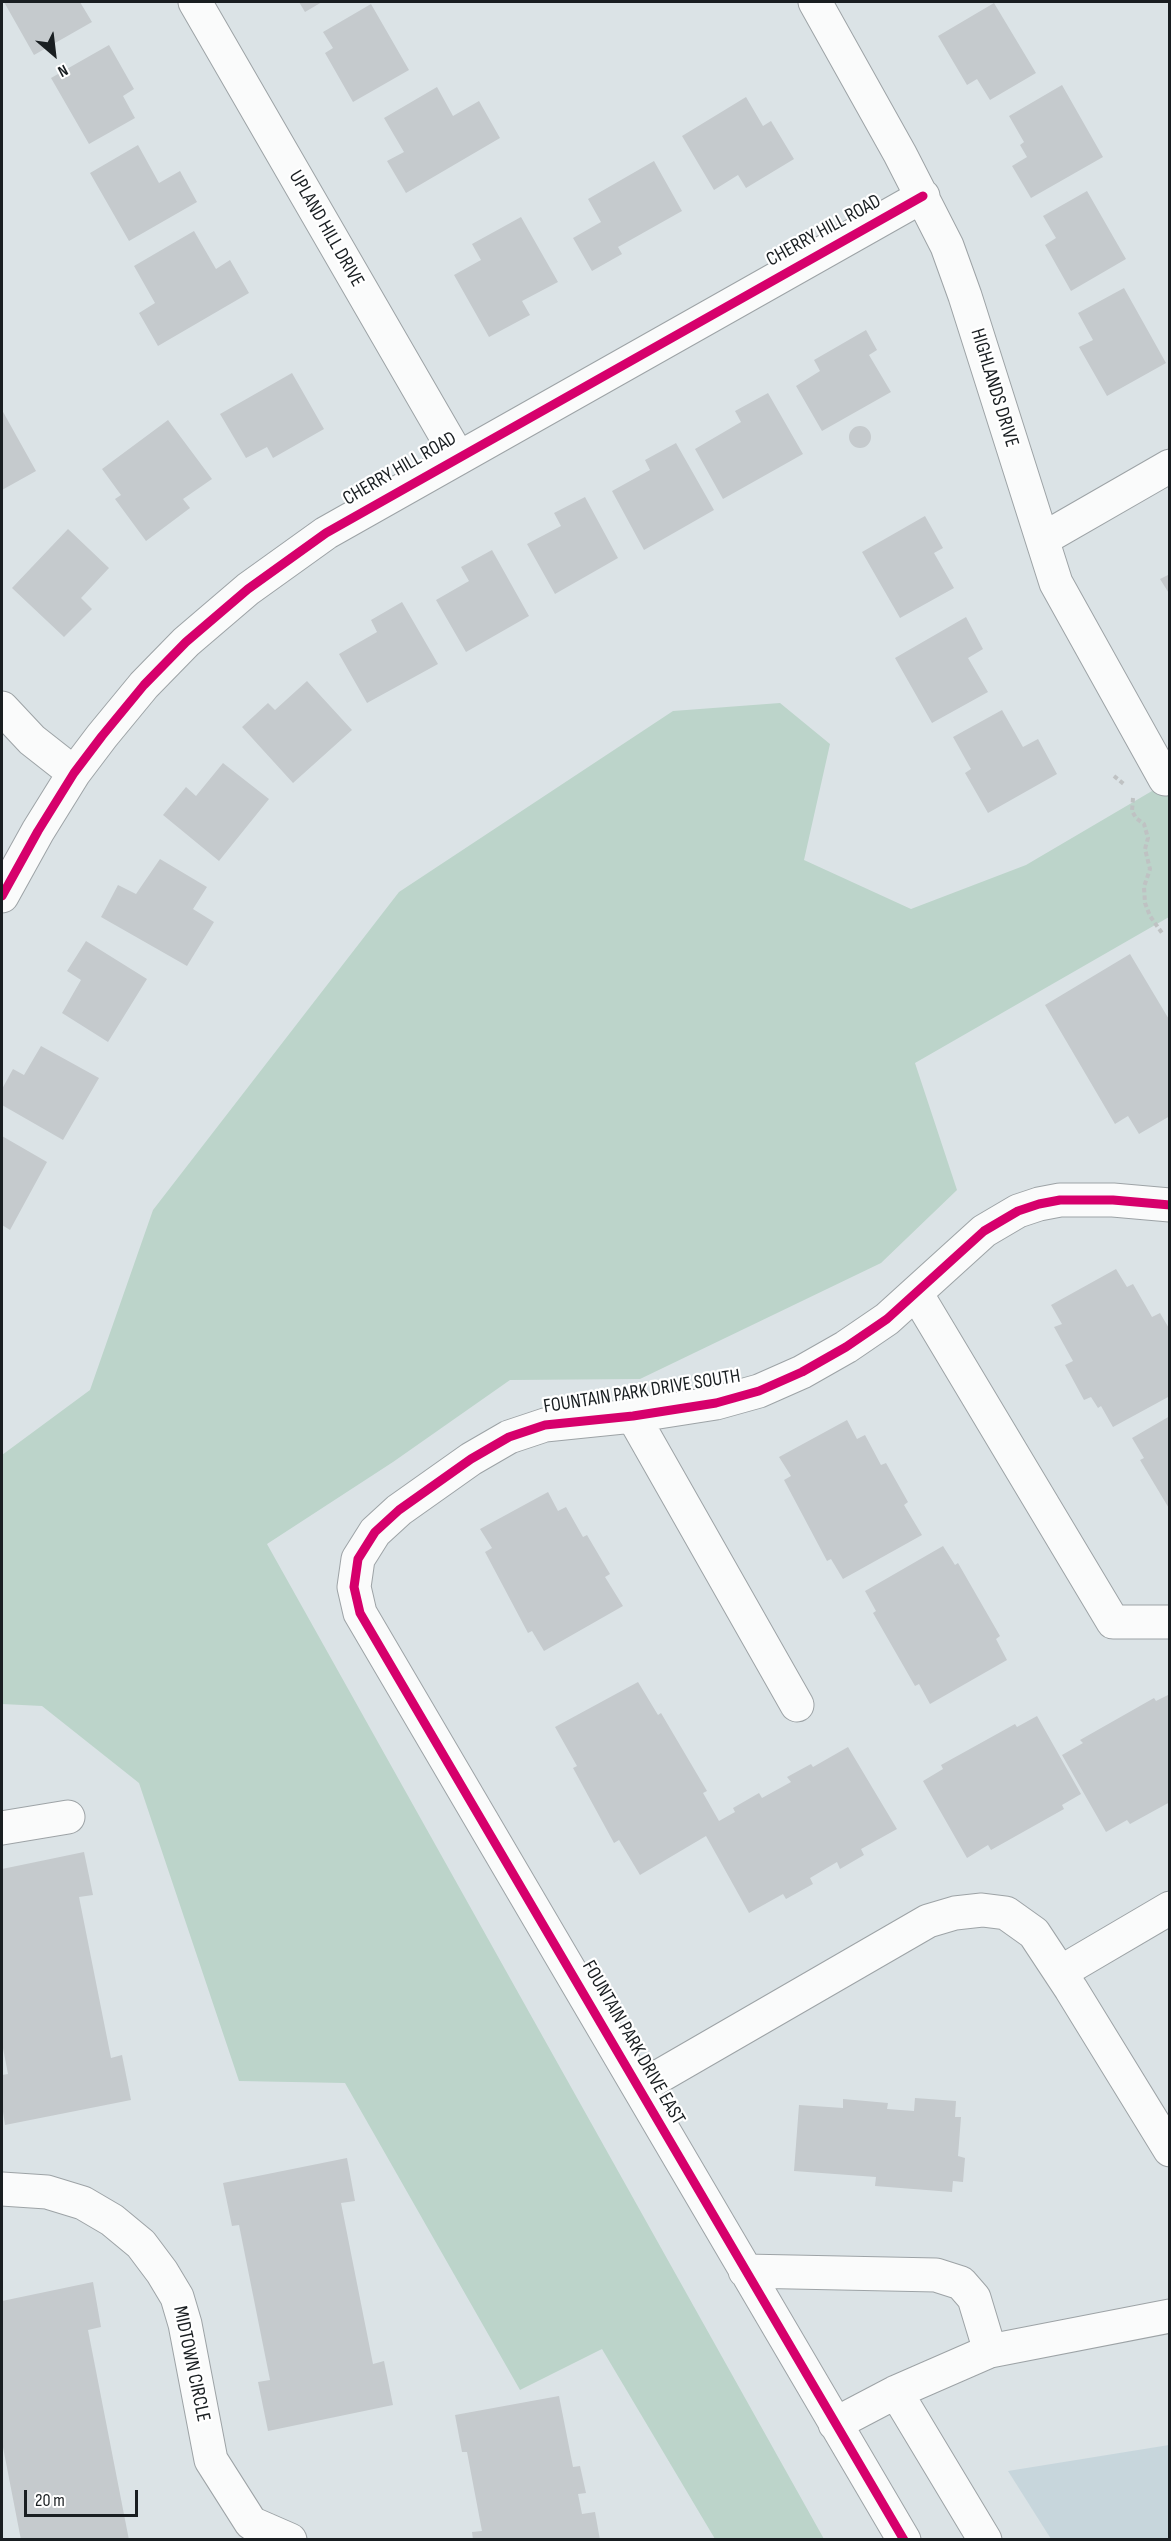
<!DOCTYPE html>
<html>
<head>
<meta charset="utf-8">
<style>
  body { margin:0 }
  #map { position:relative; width:1171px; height:2541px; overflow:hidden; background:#dbe3e6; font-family:"Sofia Sans Condensed",sans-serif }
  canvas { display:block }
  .frame { position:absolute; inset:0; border:3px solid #191e21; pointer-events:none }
  .north { position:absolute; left:24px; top:24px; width:60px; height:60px; -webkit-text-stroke:4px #fff; paint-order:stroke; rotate:152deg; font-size:16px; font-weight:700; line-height:24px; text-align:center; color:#191e21 }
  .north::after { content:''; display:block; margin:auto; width:21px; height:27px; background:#191e21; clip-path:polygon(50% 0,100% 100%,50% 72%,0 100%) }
  .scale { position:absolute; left:24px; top:2490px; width:114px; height:27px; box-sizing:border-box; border:3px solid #191e21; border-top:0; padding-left:8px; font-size:18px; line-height:21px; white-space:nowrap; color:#191e21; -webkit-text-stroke:4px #fff; paint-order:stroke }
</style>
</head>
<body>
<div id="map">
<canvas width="1171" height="2541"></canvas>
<div class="frame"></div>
<div class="north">N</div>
<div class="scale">20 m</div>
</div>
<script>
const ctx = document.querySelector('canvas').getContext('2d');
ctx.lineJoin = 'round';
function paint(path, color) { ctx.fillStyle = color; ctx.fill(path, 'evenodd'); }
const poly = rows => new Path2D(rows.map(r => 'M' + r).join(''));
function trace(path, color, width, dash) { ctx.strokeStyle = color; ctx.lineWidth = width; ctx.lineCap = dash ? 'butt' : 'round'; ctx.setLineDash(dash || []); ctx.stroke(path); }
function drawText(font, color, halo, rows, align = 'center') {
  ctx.font = font + ' "Sofia Sans Condensed",sans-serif'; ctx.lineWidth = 4.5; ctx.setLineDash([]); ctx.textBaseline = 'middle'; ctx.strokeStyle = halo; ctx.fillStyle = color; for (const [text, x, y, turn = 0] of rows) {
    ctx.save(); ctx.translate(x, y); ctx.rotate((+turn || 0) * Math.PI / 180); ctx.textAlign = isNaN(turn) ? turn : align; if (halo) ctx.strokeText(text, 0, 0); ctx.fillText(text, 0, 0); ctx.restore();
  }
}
paint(poly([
  [1169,2445,1169,2539,1051,2539,1008,2471]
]), '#c7d6dc');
paint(poly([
  [780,703,830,744,804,860,911,909,1026,865,1169,781,1169,917,915,1063,957,1190,881,1263,640,1379,510,1380,393,1462,267,1544,824,2539,715,2539,602,2349,520,2390,345,2083,239,2081,139,1783,42,1706,2,1704,2,1455,90,1390,153,1210,399,892,673,711]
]), '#bcd4ca');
paint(poly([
  [4,2,80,2,92,22,34,55],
  [299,2,322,2,305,12],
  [994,3,1036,73,990,100,977,79,967,85,938,36],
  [371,4,409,70,353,102,325,53,333,48,323,32],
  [109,45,134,89,123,96,135,118,89,144,51,78],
  [1062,85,1103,157,1031,198,1012,166,1027,157,1020,145,1024,142,1009,116],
  [437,87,453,116,479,101,500,138,406,193,387,161,404,152,384,118],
  [746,97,763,126,771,121,794,159,746,188,738,175,714,190,682,136],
  [138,145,159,183,180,171,197,202,129,241,90,173],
  [654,161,682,211,618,247,622,254,592,271,573,238,601,222,588,199],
  [1087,191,1126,259,1071,291,1045,245,1056,238,1043,216],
  [521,217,558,282,522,301,530,315,489,337,454,275,481,260,472,244],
  [194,231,216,269,230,260,249,293,158,346,139,313,155,303,134,266],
  [1124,288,1166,363,1107,396,1079,347,1093,340,1078,313],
  [866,330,877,350,869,355,891,392,822,431,796,386,820,371,814,360],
  [292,373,324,429,273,458,267,447,246,458,220,414],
  [768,393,803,454,723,499,695,449,741,422,735,411],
  [2,410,36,471,2,490],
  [168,420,212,479,183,499,190,508,146,541,115,499,121,495,102,469],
  '849 437a11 11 0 1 1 22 0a11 11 0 1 1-22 0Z',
  [676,443,714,510,644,550,612,491,650,470,645,460],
  [585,497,618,558,555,594,527,544,561,526,554,513],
  [925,516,943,548,934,553,954,588,900,618,862,552],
  [68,529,109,568,81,598,92,609,64,637,12,588],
  [492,550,529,616,466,652,436,600,469,581,461,567],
  [1170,574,1170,595,1160,579],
  [402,602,438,664,367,703,339,654,377,632,371,620],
  [966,617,983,649,968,658,988,692,932,723,895,658],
  [307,681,352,730,293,783,242,727,268,703,275,710],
  [1002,710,1023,747,1038,739,1057,774,988,813,965,773,971,769,953,737],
  [223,763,269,799,219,861,163,815,186,787,196,796],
  [160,859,207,887,193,909,214,922,187,966,101,917,118,885,136,894],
  [86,941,147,979,108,1042,62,1013,81,980,67,971],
  [1130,954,1170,1021,1170,1116,1139,1134,1128,1116,1115,1124,1045,1005],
  [41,1046,99,1078,63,1140,2,1105,2,1089,13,1069,24,1075],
  [2,1136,47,1162,10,1230,2,1225],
  [1116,1269,1127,1287,1133,1284,1152,1317,1160,1313,1170,1330,1170,1396,1113,1427,1101,1406,1098,1408,1091,1397,1084,1400,1065,1365,1073,1361,1054,1327,1062,1324,1051,1305],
  [1170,1416,1170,1510,1140,1460,1144,1458,1132,1438],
  [847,1420,857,1439,865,1435,881,1465,886,1463,908,1502,904,1505,922,1535,843,1579,831,1559,827,1561,784,1480,791,1476,779,1457],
  [548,1492,558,1511,566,1507,583,1537,587,1535,610,1574,605,1577,623,1606,544,1651,532,1631,528,1633,485,1552,492,1548,480,1529],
  [943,1546,955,1565,958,1563,1000,1636,996,1639,1007,1660,930,1704,919,1684,915,1686,873,1613,876,1611,865,1591],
  [638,1682,658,1715,661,1713,707,1791,703,1793,719,1821,735,1812,733,1808,759,1793,762,1798,791,1782,787,1777,811,1764,813,1767,848,1747,897,1829,861,1849,864,1855,840,1869,837,1862,810,1878,813,1884,786,1899,783,1894,749,1913,706,1836,640,1875,619,1840,614,1843,573,1768,577,1766,555,1727],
  [1170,1694,1170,1802,1130,1824,1127,1820,1106,1832,1062,1755,1083,1743,1080,1740,1154,1698,1156,1701],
  [1037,1716,1081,1794,1062,1805,1064,1809,991,1850,988,1845,967,1858,923,1781,943,1769,941,1765,1015,1724,1017,1727],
  [84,1852,93,1895,79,1897,111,2058,122,2055,131,2100,5,2125,2,2105,2,2075,8,2074,2,2043,2,1869],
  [915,2098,956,2101,955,2117,961,2117,958,2156,965,2158,963,2182,953,2181,952,2192,875,2186,876,2177,794,2171,799,2105,843,2108,843,2099,888,2103,887,2109,914,2111],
  [347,2158,355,2201,341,2203,373,2364,384,2361,393,2405,268,2431,258,2382,270,2380,239,2225,232,2226,223,2183],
  [93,2282,101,2327,88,2330,129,2540,21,2540,2,2442,2,2301],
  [559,2396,573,2467,580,2466,586,2493,578,2494,582,2514,595,2512,600,2540,473,2540,472,2532,482,2531,467,2452,462,2452,455,2415]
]), '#c5cacd');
const minor = poly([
  [195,2,458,457],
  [815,2,900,154,947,246,965,296,1056,583,1165,779],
  [1043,539,1170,466],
  [2,708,32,740,74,773],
  [2,896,38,831,74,773,102,736,144,685,186,642,248,589,326,533,923,196],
  [916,1293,1113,1622,1170,1622],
  [633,1416,797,1705],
  [2,1828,68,1817],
  [1061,1972,1170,1908],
  [639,2088,928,1921,955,1913,982,1910,1006,1913,1034,1933,1071,1989,1170,2150],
  [2,2189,47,2192,83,2203,112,2220,141,2244,162,2272,177,2297,185,2324,211,2460,251,2523,290,2540],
  [745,2271,936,2275,961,2283,974,2298,990,2351],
  [896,2392,985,2540],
  [835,2424,896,2392,990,2351,1170,2316],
  [904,2540,360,1613,354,1587,358,1559,375,1532,399,1510,471,1459,509,1437,545,1425,633,1416,716,1403,759,1391,802,1372,846,1347,887,1319,984,1231,1018,1211,1039,1204,1060,1200,1113,1200,1170,1205]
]);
trace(minor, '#9da3a6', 35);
trace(poly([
  [1114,776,1125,785],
  [1133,798,1132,811,1136,818,1144,824,1148,838,1145,849,1150,869,1144,887,1145,903,1150,916,1162,933]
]), '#bfc2c3', 4, [4.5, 3]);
trace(minor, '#fafbfb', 33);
trace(poly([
  [2,896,38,831,74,773,102,736,144,685,186,642,248,589,326,533,923,196],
  [904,2540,360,1613,354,1587,358,1559,375,1532,399,1510,471,1459,509,1437,545,1425,633,1416,716,1403,759,1391,802,1372,846,1347,887,1319,984,1231,1018,1211,1039,1204,1060,1200,1113,1200,1170,1205]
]), '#d6006c', 9);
drawText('20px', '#191e21', '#fff', [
  ["UPLAND HILL DRIVE",326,229,60],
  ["CHERRY HILL ROAD",824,231,-29],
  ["HIGHLANDS DRIVE",994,388,73],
  ["CHERRY HILL ROAD",400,469,-30],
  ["FOUNTAIN PARK DRIVE SOUTH",642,1392,-9],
  ["FOUNTAIN PARK DRIVE EAST",633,2043,60],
  ["MIDTOWN CIRCLE",191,2364,78]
]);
</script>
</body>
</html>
